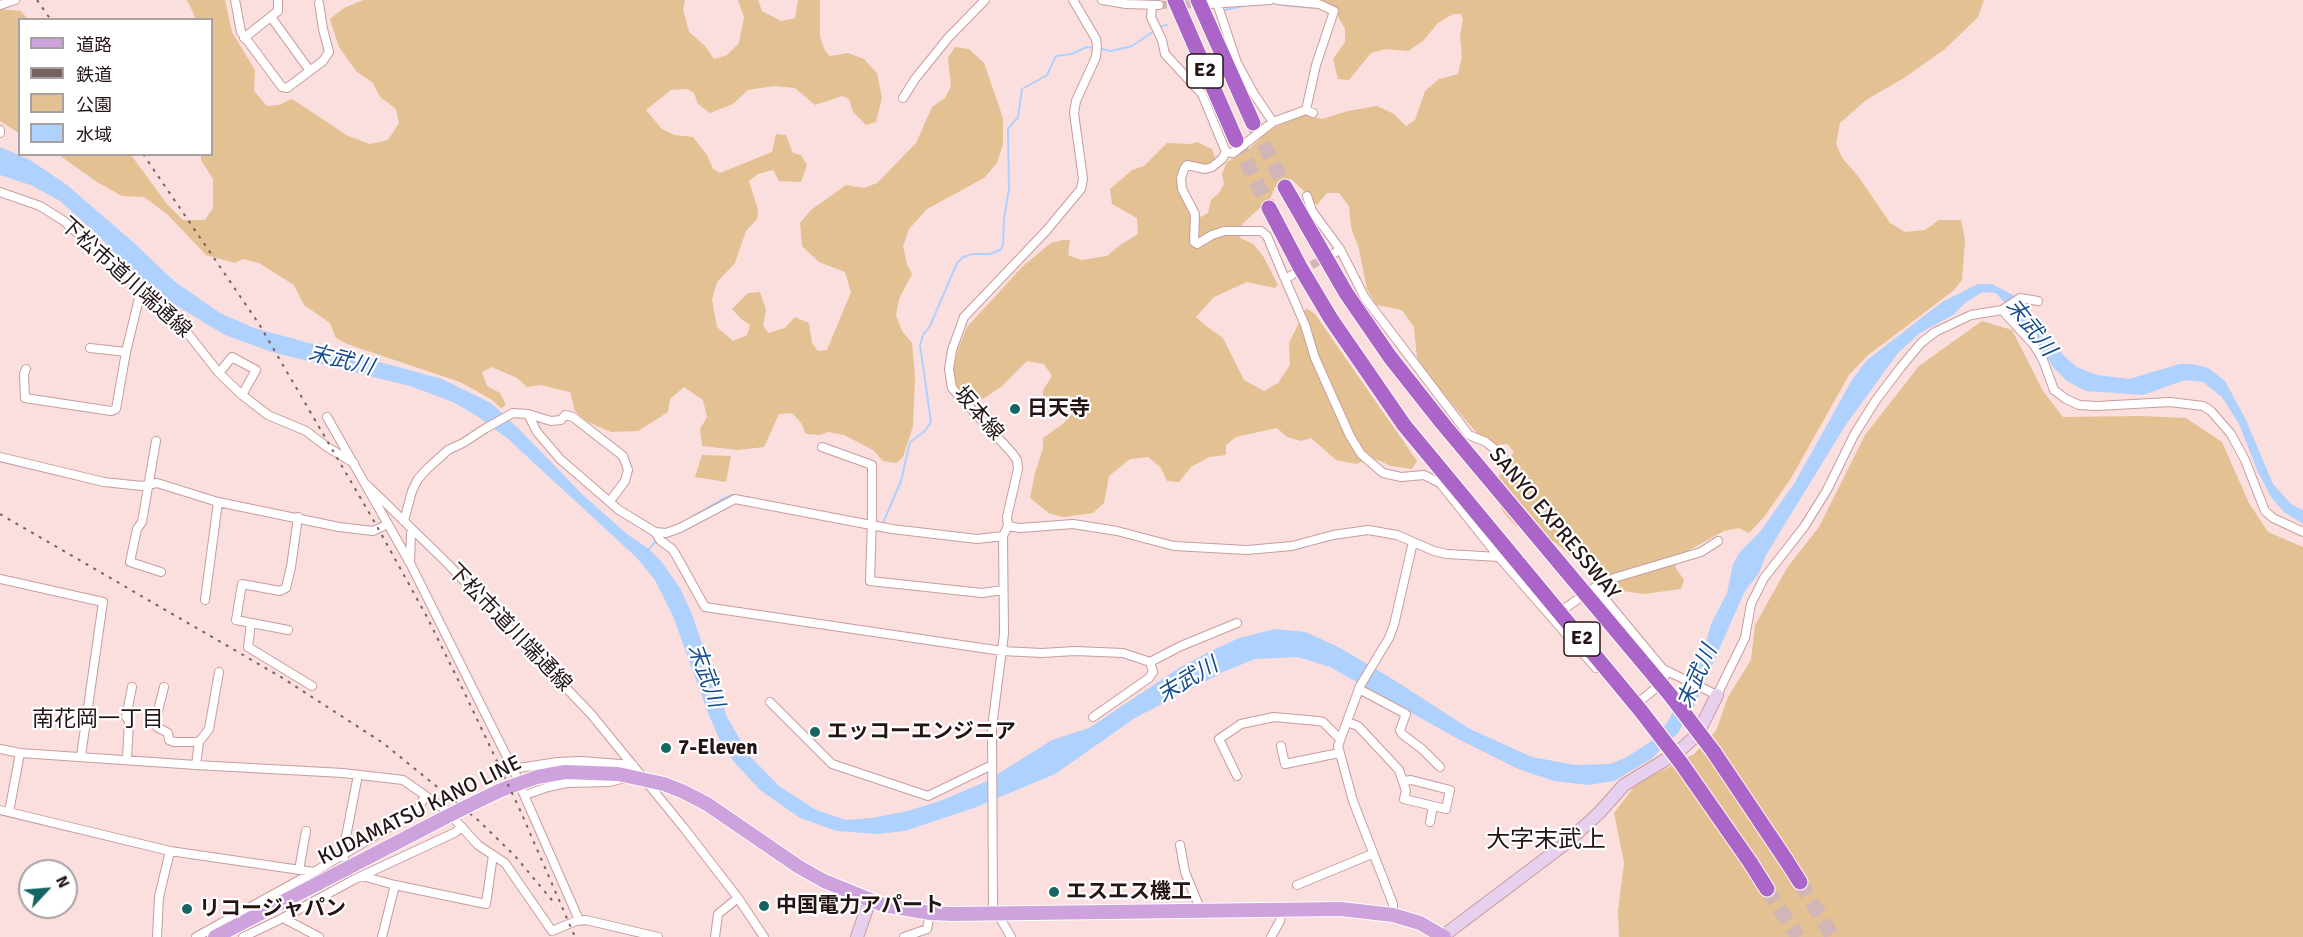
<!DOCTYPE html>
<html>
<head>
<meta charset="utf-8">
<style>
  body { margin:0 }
  #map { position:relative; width:2303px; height:937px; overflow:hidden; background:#fbdede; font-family:Signika,"Noto Sans JP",sans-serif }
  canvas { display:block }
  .legend { position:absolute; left:18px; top:18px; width:195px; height:138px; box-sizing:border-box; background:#fff; border:2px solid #a8a1a1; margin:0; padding:8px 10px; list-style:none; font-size:18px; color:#251415 }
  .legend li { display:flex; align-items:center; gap:12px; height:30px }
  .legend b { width:30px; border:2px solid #a8a1a1 }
  .north { position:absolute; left:18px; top:859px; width:60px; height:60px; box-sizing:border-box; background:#fff; border:2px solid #a8a1a1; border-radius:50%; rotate:64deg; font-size:16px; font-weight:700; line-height:24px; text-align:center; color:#251415 }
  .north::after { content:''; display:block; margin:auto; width:21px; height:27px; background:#166565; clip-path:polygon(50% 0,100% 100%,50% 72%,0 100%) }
</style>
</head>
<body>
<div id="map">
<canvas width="2303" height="937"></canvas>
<ul class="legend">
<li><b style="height:8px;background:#cda2dd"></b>道路</li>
<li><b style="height:8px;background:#776262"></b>鉄道</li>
<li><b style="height:16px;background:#e3c192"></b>公園</li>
<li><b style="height:16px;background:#afd1fe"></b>水域</li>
</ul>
<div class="north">N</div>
</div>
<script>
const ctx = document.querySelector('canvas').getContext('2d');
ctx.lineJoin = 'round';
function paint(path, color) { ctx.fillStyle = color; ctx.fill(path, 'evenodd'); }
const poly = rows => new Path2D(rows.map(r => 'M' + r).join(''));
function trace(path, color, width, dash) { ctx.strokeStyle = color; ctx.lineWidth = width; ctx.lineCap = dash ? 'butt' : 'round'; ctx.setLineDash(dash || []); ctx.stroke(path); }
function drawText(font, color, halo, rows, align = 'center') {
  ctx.font = font + ' Signika,"Noto Sans JP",sans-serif'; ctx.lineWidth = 4.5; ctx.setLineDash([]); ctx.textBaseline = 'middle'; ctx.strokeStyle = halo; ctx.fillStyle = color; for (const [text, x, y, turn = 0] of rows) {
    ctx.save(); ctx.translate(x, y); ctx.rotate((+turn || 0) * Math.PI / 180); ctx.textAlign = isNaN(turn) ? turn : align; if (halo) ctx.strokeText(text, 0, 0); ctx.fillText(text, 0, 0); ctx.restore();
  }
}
paint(poly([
  [187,0,225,0,232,32,255,70,254,91,267,106,279,105,292,99,348,136,370,144,388,140,399,123,396,109,380,97,373,83,356,71,339,47,330,19,344,8,363,0,685,0,683,10,689,32,705,46,714,59,727,55,739,43,744,17,738,0,758,0,762,11,781,21,795,18,798,0,820,0,820,36,825,51,830,56,848,53,864,59,877,73,882,98,876,122,866,125,853,112,849,99,842,96,815,105,795,88,773,86,748,90,733,104,710,113,698,104,694,93,687,89,671,90,646,110,662,129,675,135,693,137,707,155,713,169,720,173,772,152,776,134,786,135,793,153,801,155,807,165,801,182,779,181,773,170,758,174,749,181,758,210,757,219,746,231,735,263,717,282,712,300,717,327,733,341,747,335,750,325,741,319,732,309,748,293,760,292,766,310,763,325,768,333,785,328,795,317,809,323,812,343,818,351,827,350,851,292,845,272,819,262,802,246,800,223,811,210,846,185,864,188,877,183,916,143,932,107,945,98,951,86,948,58,955,47,969,49,984,63,1003,118,1003,144,997,163,984,178,927,209,909,229,903,246,907,264,912,274,899,299,896,315,902,331,912,343,915,377,913,426,903,457,896,463,883,461,873,450,844,435,828,432,820,435,806,434,801,423,792,413,779,414,764,447,738,450,702,446,700,429,707,417,703,400,684,387,670,399,668,412,654,421,638,431,611,432,588,422,575,411,570,392,541,385,527,387,517,378,492,367,482,372,487,386,500,393,506,405,501,408,491,399,460,382,347,344,336,338,330,323,304,305,294,285,259,263,243,259,235,263,206,255,167,214,144,197,122,196,97,182,59,155,131,155,167,204,183,220,205,220,213,208,213,179,201,160,201,155,212,154,212,20,196,19],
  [1322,0,1984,0,1978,17,1945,49,1904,78,1866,100,1840,123,1836,144,1843,159,1858,176,1890,223,1905,232,1925,230,1939,220,1961,220,1965,240,1962,280,1953,291,1867,356,1849,375,1790,480,1764,517,1749,533,1739,528,1724,531,1684,553,1675,567,1684,580,1681,589,1644,594,1622,591,1605,586,1556,543,1516,526,1504,513,1493,492,1501,472,1514,452,1507,444,1497,445,1481,438,1435,384,1417,358,1414,327,1402,310,1376,305,1367,289,1359,249,1351,227,1349,206,1339,193,1327,193,1317,205,1311,202,1306,193,1291,179,1275,187,1270,199,1242,224,1240,238,1253,244,1263,256,1278,285,1275,288,1247,282,1214,297,1196,317,1206,326,1223,338,1244,380,1264,391,1278,383,1290,365,1289,343,1306,308,1315,314,1417,461,1412,469,1391,466,1371,457,1357,464,1336,460,1311,438,1301,441,1287,437,1277,428,1236,437,1226,445,1226,455,1209,457,1191,467,1179,482,1167,481,1161,468,1148,457,1130,459,1109,476,1104,503,1093,513,1064,517,1050,514,1030,498,1035,473,1043,448,1043,438,1063,424,1073,412,1067,398,1043,399,1043,390,1052,376,1044,364,1027,361,1002,386,983,399,968,400,955,384,953,371,957,352,967,327,1022,267,1051,243,1063,240,1070,240,1068,255,1081,260,1107,256,1120,245,1138,234,1137,218,1112,204,1110,189,1132,170,1144,166,1167,143,1191,144,1197,142,1212,149,1215,158,1210,165,1181,167,1190,206,1201,217,1208,213,1211,200,1219,193,1224,184,1222,174,1227,162,1249,149,1270,129,1305,115,1322,119,1348,111,1377,106,1394,114,1406,126,1415,120,1425,91,1439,79,1458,74,1462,57,1460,36,1463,20,1461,14,1453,14,1438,23,1423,41,1408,51,1385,49,1371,53,1349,80,1338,79,1333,59,1345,42,1345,29,1331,4],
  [0,9,21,11,28,19,20,20,19,133,0,121],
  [1982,321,2012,330,2043,391,2063,417,2141,416,2186,418,2222,442,2249,503,2268,532,2303,547,2303,937,1619,937,1618,911,1624,863,1614,813,1636,784,1694,754,1716,731,1728,697,1751,660,1755,625,1787,568,1819,527,1865,435,1919,366],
  [702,455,731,456,726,482,695,477]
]), '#e3c192');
paint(poly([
  [0,147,30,160,67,185,132,241,174,281,220,313,254,328,442,379,491,403,520,430,583,495,627,534,649,549,661,561,680,588,692,614,727,717,749,755,779,786,816,810,846,820,873,818,907,811,940,801,985,782,1052,740,1089,728,1179,668,1207,653,1239,638,1275,629,1306,632,1342,649,1394,680,1470,729,1532,757,1575,765,1610,764,1627,757,1650,742,1667,723,1701,659,1711,624,1727,593,1733,564,1740,552,1759,533,1794,484,1852,380,1867,360,1942,302,1978,284,1992,284,2013,295,2064,356,2077,367,2097,375,2129,379,2180,364,2193,364,2208,368,2225,381,2246,420,2273,484,2291,504,2303,510,2303,524,2284,512,2271,497,2257,470,2239,424,2222,397,2203,382,2185,380,2143,395,2086,391,2067,381,2053,367,2041,346,1996,293,1983,292,1966,302,1953,315,1920,333,1898,353,1845,426,1766,555,1759,573,1745,591,1694,706,1678,733,1651,759,1614,781,1588,785,1554,781,1518,769,1458,739,1330,667,1298,657,1255,659,1223,672,1135,718,1055,774,974,808,905,831,877,834,837,831,800,818,760,790,735,763,722,745,708,713,673,616,655,580,637,558,507,438,477,416,453,402,410,386,272,352,225,335,167,300,128,267,99,236,60,201,33,186,0,175]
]), '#afd1fe');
trace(poly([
  [1283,5,1313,8],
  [1221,11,1248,5],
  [1158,27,1167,25],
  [1101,49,1111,51,1132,46,1154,31],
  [745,497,771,502],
  [693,516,723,499,732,495,736,496],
  [880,523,883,523,901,481,910,442,925,431,931,422,920,345,923,335,930,326,957,263,963,257,973,254,990,254,1000,250,1003,245,1004,218,1009,189,1008,129,1018,117,1022,89,1047,75,1056,56,1071,54,1087,47,1094,48],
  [648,550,656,541]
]), '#afd1fe', 2);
trace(poly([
  [1159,5,1201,4],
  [1301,271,1329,256]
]), '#d0b6b6', 8, [8, 4]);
trace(poly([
  [1253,123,1285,187],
  [1236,140,1269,208],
  [1800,882,1833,937],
  [1767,889,1798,937]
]), '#d0b6b6', 15, [15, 8]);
const street = poly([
  [235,0,241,32,282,87,287,88,323,61,329,52,323,29,319,3],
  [1102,0,1126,4,1159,5],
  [1216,0,1237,63,1254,94,1273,122],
  [1277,0,1319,4,1334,11,1316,65,1306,110,1313,113],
  [1209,4,1270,0],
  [0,5,15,0],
  [1152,5,1151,17,1162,40,1165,54,1202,94,1226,152,1233,153,1273,122,1306,110],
  [271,17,310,71],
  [244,38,278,11,278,0],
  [903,98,915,79,948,38,985,0],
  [0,130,0,133],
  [1226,152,1222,159,1212,167,1205,169,1187,165,1184,169,1181,178,1182,189,1195,214,1194,242,1197,244,1212,235,1224,231,1261,231,1267,236,1285,279,1292,275],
  [0,192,40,206,64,221,141,290,178,321,219,373,242,395,268,415,306,431,327,447,354,463],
  [1307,196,1312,211,1340,249,1333,254],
  [1340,249,1365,298,1469,435,1486,442,1503,456],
  [1285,279,1305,325,1315,358,1350,436,1361,454,1383,473,1401,477,1424,475,1440,483,1499,557,1596,668],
  [2002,310,2034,345,2043,360,2054,390,2066,399,2079,405,2097,406,2170,402,2203,406,2211,411,2231,434,2245,460,2265,511,2273,518,2303,532],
  [90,348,126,352],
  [26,369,24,374,25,398,111,411,116,409,126,352,141,290],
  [219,373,232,357,256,370,242,395],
  [528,414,551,421,561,420,565,415,573,417,623,456,628,470,625,481,610,501],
  [327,417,410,563,517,777],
  [156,441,142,522,137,529,130,562,161,572],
  [822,447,872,465,872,519,870,581,982,593,1003,590],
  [0,457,104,482,142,486,157,483,218,502,339,527,373,531,388,524],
  [367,485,447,563,591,714,684,828,738,898,764,937],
  [404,521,412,491,418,479,427,469,448,450,463,443,486,428,513,413,528,414,537,432,560,459,619,510,655,532,666,533,680,528,735,499,892,529,977,539,1003,536],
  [1008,526,1020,528,1073,524,1117,531,1174,546,1247,550,1292,546,1333,535,1368,530,1397,535,1434,551,1447,554,1499,557],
  [655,532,660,540,672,549,676,555,705,607,1002,651,1042,653,1075,651,1123,653,1150,662,1153,672,1149,678,1093,717],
  [410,563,411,533,413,530],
  [0,579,103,602,81,756],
  [1595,587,1663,669,1717,695,1745,638,1751,604,1764,578,1804,527,1827,490,1854,435,1876,400,1901,367,1921,343,1935,332,1971,315,2002,310,2020,298,2038,301],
  [205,600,218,502],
  [1557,614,1595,587,1614,578,1701,552,1718,541],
  [251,623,248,647,312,686],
  [288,630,236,620,242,584,280,591,286,588,291,567,298,517],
  [1150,662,1181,646,1237,623],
  [164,687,155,723,157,727,168,733,169,740,174,742,199,742],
  [1359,689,1406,714,1400,730,1402,734,1422,749,1440,767],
  [770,702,832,764,928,796,992,765],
  [1633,707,1663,682,1666,671],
  [1347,722,1358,726,1399,770,1406,791,1404,799,1446,809,1450,790,1411,780,1404,781],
  [1281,746,1285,764,1339,753],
  [0,749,20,753,196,765,343,773,403,780,446,810,478,845,505,863,552,931,576,921,586,920,658,937],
  [127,760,129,720,126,717,132,687],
  [196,765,199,742,209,729,219,672],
  [512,769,558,762,581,761,633,765],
  [1237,776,1219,739,1241,724,1274,717,1318,721,1323,722,1340,739],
  [521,788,579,920],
  [525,795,548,787,567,783,609,782,629,777],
  [0,810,170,851,314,872],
  [9,812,20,753],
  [1430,822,1433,806],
  [1180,845,1185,872,1201,911],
  [344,857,344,847,358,775],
  [299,870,306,831],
  [362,876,395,885,486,904,493,855],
  [1297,885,1372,854],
  [1393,915,1393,904,1353,801,1338,746,1360,686,1389,638,1394,625,1413,542],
  [283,918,319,937],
  [157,937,159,897,170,851],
  [196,937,314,872,408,816,419,807,425,796],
  [243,937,283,918,355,879,454,833,462,827],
  [382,937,395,885],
  [715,937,718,914,738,898],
  [904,937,927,929,930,913],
  [1011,937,993,906,992,727,1004,634,1003,536,1008,526,1007,517,1018,469,1017,460,1012,453,952,388,949,369,952,350,964,317,1046,231,1081,189,1083,179,1074,113,1076,101,1096,57,1097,46,1096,39,1073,0],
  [1271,937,1280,921,1281,910]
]);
const secondary = poly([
  [1443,936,1565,844,1599,813,1624,785,1678,752,1697,735,1717,695],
  [857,937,870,900]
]);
const primary = poly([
  [476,802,501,790,537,777,565,772,618,774,664,784,684,792,707,804,799,867,824,881,883,905,930,913,952,914,1341,909,1393,915,1420,923,1444,937],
  [215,937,446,817]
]);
const highway = poly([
  [1175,0,1236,140],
  [1198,0,1253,123],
  [1285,187,1346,293,1390,357,1443,424],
  [1269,208,1300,267,1331,319,1404,425],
  [1786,860,1800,882],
  [1750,862,1767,889]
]);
trace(street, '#c99c9e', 10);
trace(secondary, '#c99c9e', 14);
trace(primary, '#fff', 16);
trace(highway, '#fff', 17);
trace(street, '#fff', 8);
trace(secondary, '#e6d0ee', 12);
trace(primary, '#cda2dd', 14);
trace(highway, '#ab64c7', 15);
trace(poly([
  [37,0,51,20],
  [143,154,259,324,378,528,427,617,467,698,520,810,575,937],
  [0,514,281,677,383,743,478,820,515,856,556,905]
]), '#776262', 2, [3, 6]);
const primaryBridge = poly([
  [446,817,476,802]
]);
const highwayBridge = poly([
  [1443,424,1671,696,1713,751,1786,860],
  [1404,425,1641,711,1681,763,1750,862]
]);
trace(primaryBridge, '#fff', 16, []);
trace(highwayBridge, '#fff', 17, []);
trace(primaryBridge, '#cda2dd', 14);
trace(highwayBridge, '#ab64c7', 15);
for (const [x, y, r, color] of [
  [1015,409,6,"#166565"],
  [815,732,6,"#166565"],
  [666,748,6,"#166565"],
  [1054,892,6,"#166565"],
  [764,906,6,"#166565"],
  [187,909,6,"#166565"]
]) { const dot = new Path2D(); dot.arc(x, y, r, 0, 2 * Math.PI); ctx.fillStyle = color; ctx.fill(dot); trace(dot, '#fff', 2); }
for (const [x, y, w] of [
  [1205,71,36],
  [1582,639,36]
]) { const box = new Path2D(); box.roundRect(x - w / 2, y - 17, w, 34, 4.5); ctx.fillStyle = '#fff'; ctx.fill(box); trace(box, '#251415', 1.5); }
drawText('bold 20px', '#251415', null, [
  ["E2",1205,71],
  ["E2",1582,639]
]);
drawText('21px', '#251415', '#fff', [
  ["下松市道川端通線",125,278,42],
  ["坂本線",978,414,49],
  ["SANYO EXPRESSWAY",1554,524,50],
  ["下松市道川端通線",509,628,46],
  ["KUDAMATSU KANO LINE",420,811,-26]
]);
drawText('bold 21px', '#251415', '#fff', [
  ["日天寺",1027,409],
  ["エッコーエンジニア",827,732],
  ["7-Eleven",678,748],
  ["エスエス機工",1066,892],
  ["中国電力アパート",776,906],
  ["リコージャパン",199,909]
], 'left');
drawText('italic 22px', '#184e8f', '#fff', [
  ["末武川",2030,328,52],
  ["末武川",341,361,14],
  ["末武川",705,676,70],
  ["末武川",1698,677,-66],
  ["末武川",1188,681,-31]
]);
drawText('22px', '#251415', '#fff', [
  ["南花岡一丁目",98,720]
]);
drawText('24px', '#251415', '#fff', [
  ["大字末武上",1546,841]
]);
</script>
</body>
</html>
